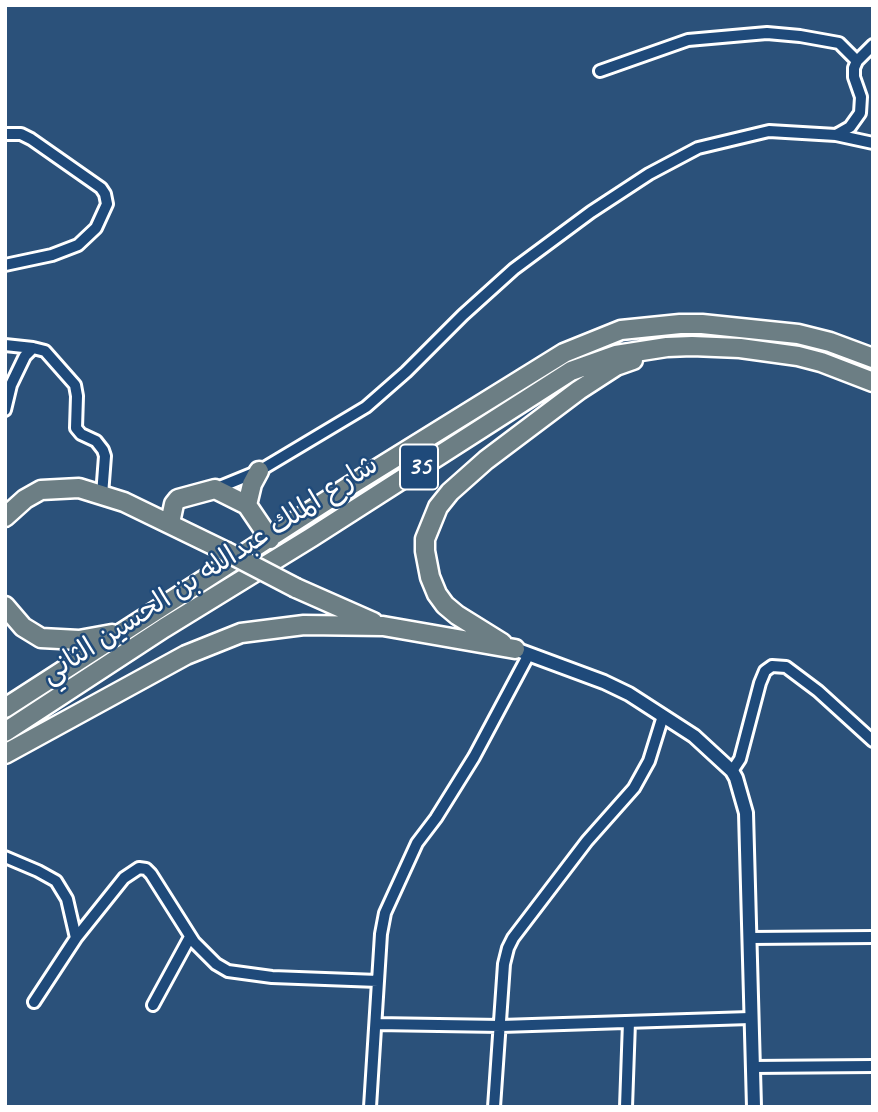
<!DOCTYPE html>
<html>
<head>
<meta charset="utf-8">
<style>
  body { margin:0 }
  #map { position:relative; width:878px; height:1112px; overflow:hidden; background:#2b517a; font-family:Caveat,sans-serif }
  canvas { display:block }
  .frame { position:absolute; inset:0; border:7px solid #fff; pointer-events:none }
</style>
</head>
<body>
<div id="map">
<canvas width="878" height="1112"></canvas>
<div class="frame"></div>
</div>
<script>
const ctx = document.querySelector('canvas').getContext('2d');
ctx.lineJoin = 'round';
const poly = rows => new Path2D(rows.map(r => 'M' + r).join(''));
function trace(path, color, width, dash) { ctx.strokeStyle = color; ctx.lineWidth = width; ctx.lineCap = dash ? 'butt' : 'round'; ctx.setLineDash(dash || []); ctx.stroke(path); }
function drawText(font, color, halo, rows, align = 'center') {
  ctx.font = font + ' Caveat,"Playpen Sans Arabic",sans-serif'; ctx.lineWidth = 5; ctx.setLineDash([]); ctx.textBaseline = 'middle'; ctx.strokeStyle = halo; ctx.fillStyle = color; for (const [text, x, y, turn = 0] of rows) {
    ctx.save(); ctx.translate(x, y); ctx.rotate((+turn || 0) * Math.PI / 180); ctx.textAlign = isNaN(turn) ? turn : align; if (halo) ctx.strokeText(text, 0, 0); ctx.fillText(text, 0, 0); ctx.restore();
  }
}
const minor = poly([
  [600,71,688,40,767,33,800,36,839,43,857,61],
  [5,134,21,134,31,139,101,188,105,194,107,204,96,228,78,245,52,255,5,265],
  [836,135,850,127,860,113,861,97,854,77,854,68,857,61,873,45],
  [5,345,33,348],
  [5,410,11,385,25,356,33,348,45,351,75,385,77,396,76,428,81,434,96,441,103,450,105,456,102,495],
  [215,489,259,471,366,407,406,372,463,315,514,269,591,212,649,174,698,148,769,131,836,135,873,143],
  [732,771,740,759,760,683,765,671,772,666,786,667,818,691,873,741],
  [5,857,38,871,56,881,67,899,76,938],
  [750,938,873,937],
  [34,1002,76,938,124,878,139,868,146,869,151,874,194,942,216,964,228,971,272,977,378,981],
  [153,1005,190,937],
  [376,1024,501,1026,750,1018],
  [752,1067,873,1066],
  [370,1107,381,934,385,913,417,843,436,818,474,757,529,654],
  [494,1107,504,964,508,948,513,938,587,841,634,788,649,761,663,716],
  [626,1107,629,1022]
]);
const tertiary = poly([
  [515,649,604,682,629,694,694,736,732,771,736,778,746,813,754,1107]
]);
const trunk = poly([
  [247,505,252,484,259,471],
  [5,517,25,499,41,490,79,488,124,502,225,551],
  [170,523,174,504,178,499,215,489,247,505,270,539],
  [296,588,373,622],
  [5,606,23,627,41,638,79,640,112,634],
  [502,643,457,615,445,605,437,594,430,577,425,551,425,539,438,507,450,492,486,460,579,390,616,366,633,360],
  [5,708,351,485,564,353,621,330,680,324,702,324,798,334,830,342,873,358],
  [5,732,164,628,312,537,571,371,616,355,667,347,692,346,740,348,798,356,821,362,873,382],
  [5,754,186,655,241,633,304,625,383,626,515,649]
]);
trace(minor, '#fff', 16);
trace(tertiary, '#fff', 18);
trace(trunk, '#fff', 23);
trace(minor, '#1f4a7a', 10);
trace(tertiary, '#1f4a7a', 12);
trace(trunk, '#6c7e84', 18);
const trunkBridge = poly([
  [225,551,296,588]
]);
trace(trunkBridge, '#fff', 23, []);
trace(trunkBridge, '#6c7e84', 18);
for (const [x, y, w] of [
  [419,467,38]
]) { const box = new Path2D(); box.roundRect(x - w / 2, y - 22.5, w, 45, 5); ctx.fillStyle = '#1f4a7a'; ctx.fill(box); trace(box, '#fff', 2); }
drawText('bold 26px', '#fff', null, [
  ["35",419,467]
]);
drawText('28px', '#fff', '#1f4a7a', [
  ["شارع الملك عبدالله بن الحسين الثاني",210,570,-33]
]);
</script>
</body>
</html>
